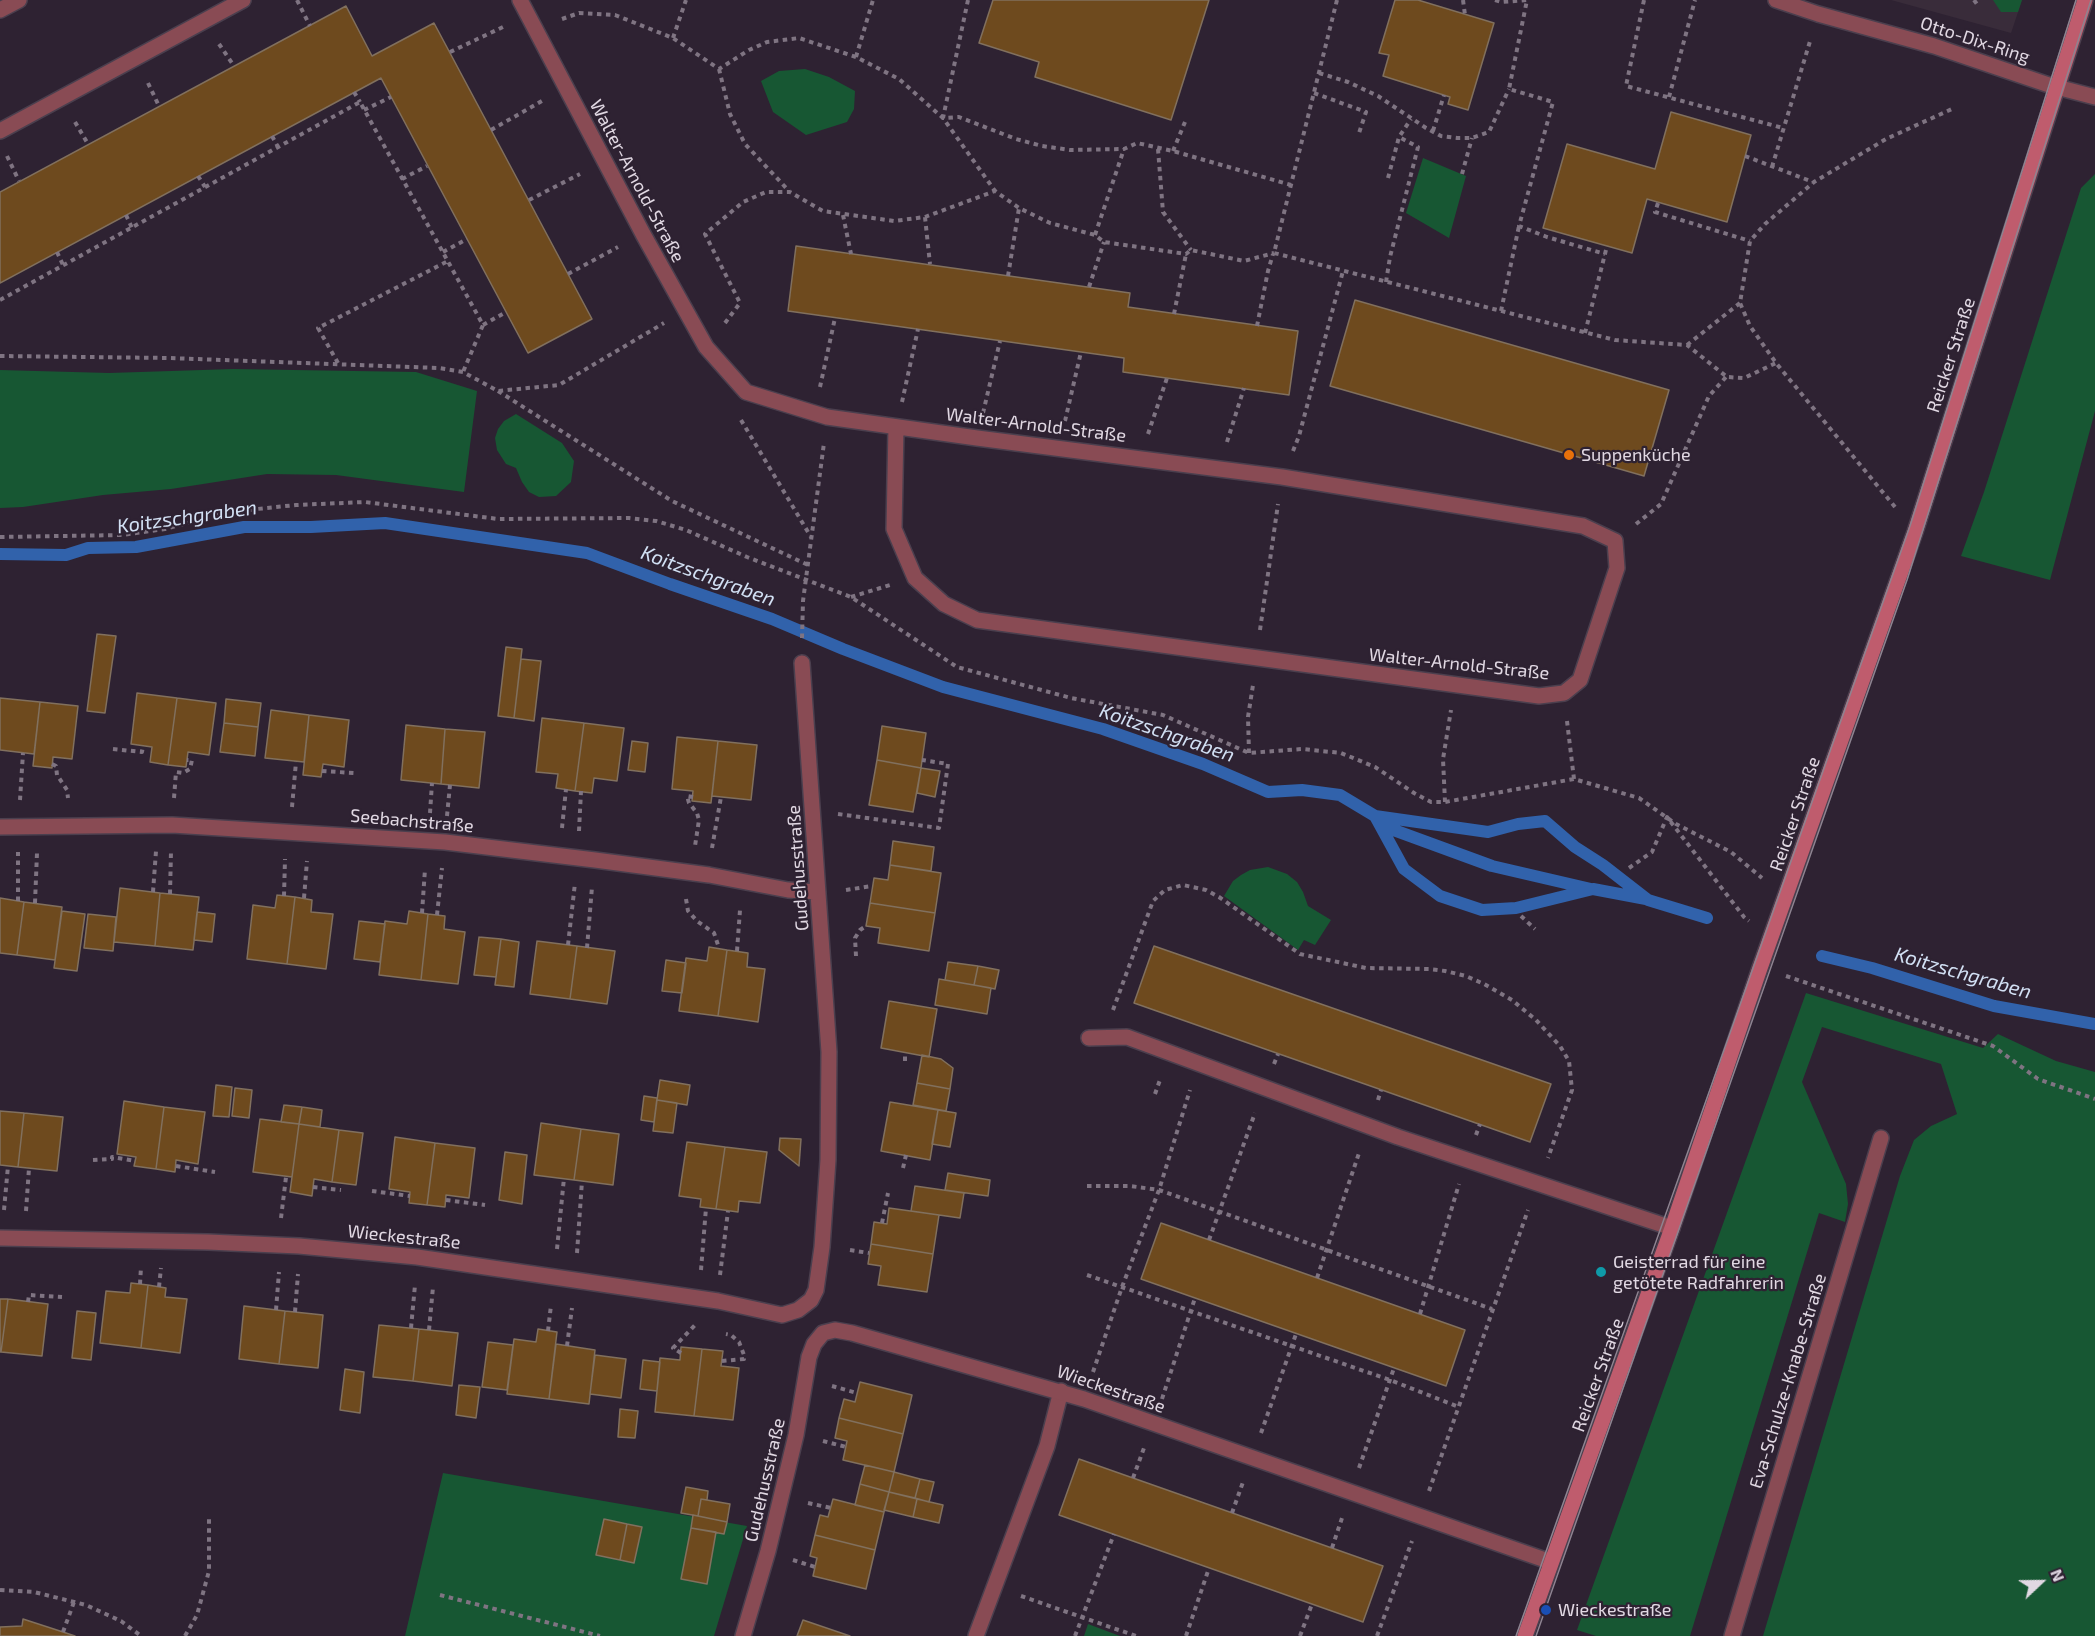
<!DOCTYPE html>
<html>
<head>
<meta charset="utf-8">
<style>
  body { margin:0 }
  #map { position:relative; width:2095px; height:1636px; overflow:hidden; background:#2e2232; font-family:"Exo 2",sans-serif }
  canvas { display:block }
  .north { position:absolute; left:2011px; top:1552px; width:60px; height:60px; -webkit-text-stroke:4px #2e2232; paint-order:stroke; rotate:68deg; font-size:16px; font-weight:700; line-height:24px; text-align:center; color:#e1d8e3 }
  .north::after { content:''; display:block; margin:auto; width:21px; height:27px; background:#e1d8e3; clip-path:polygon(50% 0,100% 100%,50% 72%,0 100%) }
</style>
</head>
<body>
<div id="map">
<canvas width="2095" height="1636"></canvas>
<div class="north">N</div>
</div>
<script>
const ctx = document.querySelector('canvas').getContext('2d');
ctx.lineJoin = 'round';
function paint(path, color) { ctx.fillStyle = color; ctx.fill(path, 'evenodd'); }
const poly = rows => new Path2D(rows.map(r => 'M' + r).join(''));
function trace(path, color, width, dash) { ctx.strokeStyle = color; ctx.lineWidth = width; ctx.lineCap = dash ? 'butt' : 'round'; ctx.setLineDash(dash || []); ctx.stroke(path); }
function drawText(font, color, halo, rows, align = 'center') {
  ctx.font = font + ' "Exo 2",sans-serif'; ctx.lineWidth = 4.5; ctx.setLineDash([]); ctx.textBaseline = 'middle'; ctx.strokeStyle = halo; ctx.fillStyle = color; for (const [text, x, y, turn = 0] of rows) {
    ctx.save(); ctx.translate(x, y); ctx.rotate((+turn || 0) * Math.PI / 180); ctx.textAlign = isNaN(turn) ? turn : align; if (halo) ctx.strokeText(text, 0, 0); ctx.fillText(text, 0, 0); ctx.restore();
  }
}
paint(poly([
  [1891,0,2022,0,2011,33]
]), '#392c3a');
paint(poly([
  [1993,0,2022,0,2018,12,2001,12],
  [805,69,829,77,855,91,854,109,847,122,806,135,773,112,761,81,779,71],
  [1423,158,1466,176,1449,238,1406,213],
  [2095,174,2095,411,2050,580,1961,556,1984,492,2081,188],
  [233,369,416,372,477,391,464,492,336,475,267,474,171,489,103,495,23,507,0,508,0,370,109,373],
  [516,414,562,443,574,461,571,482,556,496,539,497,529,492,522,482,516,468,506,464,497,450,495,438,498,429,504,421],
  [1268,867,1287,874,1297,882,1303,892,1308,906,1331,920,1315,945,1304,940,1298,950,1224,896,1233,881,1241,875,1250,870],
  [1806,993,1983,1048,1998,1034,2056,1061,2095,1072,2095,1636,1763,1636,1900,1176,1914,1140,1931,1126,1957,1114,1941,1064,1822,1027,1802,1082,1846,1184,1848,1204,1845,1222,1819,1213,1690,1636,1596,1636,1577,1630],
  [443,1473,747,1526,714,1636,405,1636],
  [1088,1624,1120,1636,1084,1636]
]), '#175733');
trace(poly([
  [0,554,66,555,88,548,136,547,244,527,311,527,385,523,587,553,670,584,772,619,843,649,943,687,1103,729,1203,764,1268,792,1302,790,1340,795,1375,816,1488,832,1518,824,1545,821,1575,847,1603,865,1648,900,1707,918],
  [1375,816,1404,869,1440,896,1482,910,1516,908,1593,889,1646,899],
  [1380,825,1492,866,1591,889],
  [1822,956,1872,968,1994,1006,2095,1024]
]), '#3162ab', 12);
const building = poly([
  [993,0,1209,0,1171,120,1035,77,1039,62,979,43,993,0],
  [1395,0,1418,0,1494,23,1468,110,1448,104,1450,97,1383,76,1389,55,1379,53,1395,0],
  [346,6,372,56,434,23,592,319,528,353,381,78,0,283,0,192,346,6],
  [1671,112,1751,135,1727,222,1647,199,1632,253,1543,228,1567,144,1655,169,1671,112],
  [796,246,1130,293,1128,307,1298,331,1289,395,1123,372,1124,358,788,311,796,246],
  [1355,300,1669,390,1644,476,1330,386,1355,300],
  [97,634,116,636,105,713,87,711,97,634],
  [506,647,522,649,514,718,498,716,506,647],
  [521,659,541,661,534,721,514,718,521,659],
  [137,693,177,698,168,765,150,762,152,747,131,744,137,693],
  [0,698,40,702,34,754,0,750,0,698],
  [177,698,216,703,209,755,188,752,186,767,168,765,177,698],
  [226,699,261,703,258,727,224,723,226,699],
  [40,702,78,706,72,759,53,757,52,768,33,766,40,702],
  [271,710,309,715,304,762,265,758,271,710],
  [309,715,349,720,344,767,323,764,321,777,303,775,309,715],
  [542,718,584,723,575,791,556,788,558,774,536,772,542,718],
  [224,723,258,727,255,756,220,752,224,723],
  [584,723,624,728,617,781,594,778,592,793,575,791,584,723],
  [406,725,445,729,441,784,401,780,406,725],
  [882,726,926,733,921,768,877,760,882,726],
  [445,729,485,732,479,788,441,784,445,729],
  [677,737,718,741,711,803,692,801,693,791,672,789,677,737],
  [632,741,648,743,645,772,628,770,632,741],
  [718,741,757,745,751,800,712,796,718,741],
  [877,760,921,768,913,812,869,805,877,760],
  [921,768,940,771,935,797,917,793,921,768],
  [893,841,934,847,931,871,890,865,893,841],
  [890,865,941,873,935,913,870,903,874,878,888,880,890,865],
  [120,888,160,893,155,946,114,942,120,888],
  [160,893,199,897,193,950,155,946,160,893],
  [277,895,295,897,287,964,247,959,253,905,275,908,277,895],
  [295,897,312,900,311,912,333,914,326,969,287,964,295,897],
  [0,898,24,902,17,955,0,953,0,898],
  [24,902,62,907,55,960,17,955,24,902],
  [870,903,935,913,929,951,878,943,880,928,866,926,870,903],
  [62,911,85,914,77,971,54,968,62,911],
  [409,911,428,914,421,980,379,975,385,921,407,924,409,911],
  [197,912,215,914,212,942,194,940,197,912],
  [88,914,116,917,113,951,84,948,88,914],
  [428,914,445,916,444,929,465,932,458,984,421,980,428,914],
  [359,921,385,924,380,962,354,959,359,921],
  [479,937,501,939,496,977,474,975,479,937],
  [501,939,519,942,514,987,495,985,501,939],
  [537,941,577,946,570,999,530,994,537,941],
  [577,946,615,951,607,1004,570,999,577,946],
  [1154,946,1551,1084,1530,1142,1134,1003,1154,946],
  [709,947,727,950,718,1016,679,1011,686,958,707,961,709,947],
  [727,950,748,953,747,967,765,969,758,1022,718,1016,727,950],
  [666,960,686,963,682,993,662,991,666,960],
  [948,962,978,966,974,985,945,980,948,962],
  [978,966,999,970,995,989,974,985,978,966],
  [939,979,991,988,987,1014,935,1005,939,979],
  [889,1001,937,1009,929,1057,881,1048,889,1001],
  [922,1055,941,1059,953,1068,950,1089,917,1083,922,1055],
  [660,1080,690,1085,687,1105,657,1100,660,1080],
  [917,1083,950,1089,946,1111,913,1105,917,1083],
  [216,1085,232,1087,229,1117,213,1116,216,1085],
  [235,1088,252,1090,249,1118,232,1116,235,1088],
  [644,1096,657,1098,654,1122,641,1120,644,1096],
  [657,1100,677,1103,673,1133,653,1131,657,1100],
  [124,1101,164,1107,156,1169,134,1166,136,1157,117,1154,124,1101],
  [890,1102,938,1110,930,1160,881,1151,890,1102],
  [284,1105,302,1107,299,1124,281,1122,284,1105],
  [164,1107,205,1112,198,1164,176,1160,175,1172,156,1169,164,1107],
  [302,1107,322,1110,320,1127,299,1124,302,1107],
  [938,1110,956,1113,950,1147,932,1144,938,1110],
  [0,1111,24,1113,18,1167,0,1165,0,1111],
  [24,1113,63,1117,57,1171,18,1167,24,1113],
  [260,1119,299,1124,292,1177,253,1172,260,1119],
  [541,1123,581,1129,574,1180,534,1175,541,1123],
  [299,1124,339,1130,332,1182,314,1179,312,1196,290,1192,299,1124],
  [581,1129,619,1134,613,1185,574,1180,581,1129],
  [339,1130,363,1133,356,1185,332,1182,339,1130],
  [395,1137,435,1143,427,1205,409,1203,410,1192,389,1189,395,1137],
  [780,1138,801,1139,799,1166,779,1150,780,1138],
  [687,1142,725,1147,716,1209,700,1207,701,1199,679,1196,687,1142],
  [435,1143,475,1148,469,1198,446,1195,445,1207,427,1205,435,1143],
  [725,1147,767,1152,760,1203,739,1201,738,1212,716,1209,725,1147],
  [505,1152,527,1155,522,1204,499,1200,505,1152],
  [948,1173,990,1180,988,1196,945,1190,948,1173],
  [915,1186,964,1193,960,1218,911,1211,915,1186],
  [889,1208,939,1215,933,1254,871,1244,874,1222,887,1224,889,1208],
  [1161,1223,1465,1330,1446,1386,1141,1279,1161,1223],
  [871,1244,933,1254,927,1292,878,1285,881,1266,868,1264,871,1244],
  [131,1283,148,1285,141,1348,100,1343,106,1291,130,1293,131,1283],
  [148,1285,166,1288,165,1297,187,1299,180,1353,141,1348,148,1285],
  [0,1299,8,1299,1,1352,0,1352,0,1299],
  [8,1299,48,1304,42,1356,1,1352,8,1299],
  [244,1306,285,1311,279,1364,239,1359,244,1306],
  [77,1311,96,1313,91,1360,72,1358,77,1311],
  [285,1311,323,1315,318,1368,279,1364,285,1311],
  [379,1325,419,1329,413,1381,373,1377,379,1325],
  [419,1329,458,1333,452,1386,413,1381,419,1329],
  [538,1329,557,1332,549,1399,507,1394,514,1339,536,1342,538,1329],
  [488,1342,513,1345,507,1390,482,1387,488,1342],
  [556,1344,595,1350,589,1404,549,1399,556,1344],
  [681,1347,702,1349,694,1416,655,1412,660,1358,680,1360,681,1347],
  [702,1349,723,1351,721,1366,739,1368,733,1420,694,1416,702,1349],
  [595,1355,626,1359,621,1398,590,1394,595,1355],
  [643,1360,660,1362,657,1391,640,1389,643,1360],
  [345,1369,364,1372,360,1413,340,1410,345,1369],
  [860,1382,912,1395,903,1434,839,1418,844,1399,855,1402,860,1382],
  [459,1385,480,1387,476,1418,456,1415,459,1385],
  [620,1409,638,1411,635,1438,618,1437,620,1409],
  [839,1418,903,1434,894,1472,843,1460,847,1441,835,1438,839,1418],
  [1079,1459,1383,1566,1363,1622,1059,1515,1079,1459],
  [865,1465,894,1472,889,1492,860,1484,865,1465],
  [894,1472,920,1479,915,1498,889,1492,894,1472],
  [920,1479,934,1482,929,1502,915,1498,920,1479],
  [860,1484,889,1492,884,1512,855,1505,860,1484],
  [686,1487,708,1491,707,1500,701,1499,698,1516,681,1513,686,1487],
  [889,1492,917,1499,913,1517,884,1510,889,1492],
  [701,1499,730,1504,727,1522,698,1516,701,1499],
  [833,1499,884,1512,875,1550,815,1535,820,1515,828,1517,833,1499],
  [917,1499,943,1505,939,1523,913,1517,917,1499],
  [693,1515,727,1522,724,1534,691,1528,693,1515],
  [604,1519,627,1524,620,1560,596,1555,604,1519],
  [627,1524,642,1527,634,1563,620,1560,627,1524],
  [691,1528,716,1532,707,1584,681,1579,691,1528],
  [815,1535,875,1550,866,1589,813,1576,817,1558,810,1556,815,1535],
  [23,1619,63,1632,75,1636,0,1636,0,1627,22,1626,23,1619],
  [803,1620,850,1636,797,1636,803,1620]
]);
paint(building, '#6e4a1e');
trace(building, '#81705e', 1.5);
const lane = poly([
  [0,131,243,0],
  [1089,1038,1127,1037,1398,1137,1672,1228],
  [976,1636,1047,1446,1061,1391]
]);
const street = poly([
  [520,0,643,234,706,347,746,392,827,417,977,438,1282,477,1583,526,1615,541,1617,568,1580,680,1564,693,1539,696,977,620,944,604,915,578,894,529,896,427],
  [1776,0,1818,14,1934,46,2049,85,2095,97],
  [0,10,19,0],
  [0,827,172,825,445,842,595,860,709,875,788,890,818,892],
  [0,1238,208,1242,299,1246,417,1257,718,1301,782,1315,798,1310,811,1300,816,1290,822,1247,828,1160,829,1052,802,663],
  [743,1636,768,1551,796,1435,809,1357,814,1344,823,1333,835,1330,852,1333,1084,1399,1551,1562],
  [1732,1636,1881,1138]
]);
const secondary = poly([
  [1525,1636,1672,1228,1760,968,1915,532,2085,0]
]);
trace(lane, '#4b3f4e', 18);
trace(street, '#4b3f4e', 18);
trace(secondary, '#4b3f4e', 18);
trace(poly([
  [297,0,310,26],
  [968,0,943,118,995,191],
  [1337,0,1274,253,1615,340,1687,345,1727,377,1744,378,1776,363],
  [1463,0,1465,15],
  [1495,0,1502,2,1527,0,1509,89,1553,102,1519,226,1547,237,1605,254],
  [1644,0,1626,86,1783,128],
  [1974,0,1979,7],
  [562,19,579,13,615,15,673,38,719,69,749,50,767,42,799,38,856,57,899,79,943,118,959,117,1016,139,1042,146,1070,150,1124,149,1137,143,1173,151,1291,185],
  [673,38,686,0],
  [219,44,234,66],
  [450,52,503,27],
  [856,57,873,0],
  [719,69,730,114,745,144,789,191],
  [1319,73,1348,82,1378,96,1426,128,1441,136,1457,138,1472,138,1489,132,1509,89],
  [148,83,159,106],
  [354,92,360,102],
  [1314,93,1366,112,1358,136],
  [1669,97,1695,0],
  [364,110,391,97],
  [75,122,88,144],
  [491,130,542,101],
  [1433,131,1444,95],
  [272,136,278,147],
  [1158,149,1163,212,1191,250],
  [1173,151,1185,122],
  [7,156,19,181],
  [1745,156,1813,182],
  [1772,167,1811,38],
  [1462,174,1472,138],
  [198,176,205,187],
  [1388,178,1399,137,1411,119],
  [402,179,427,166],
  [529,200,580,174],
  [1658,203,1655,212,1750,241],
  [126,215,132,228],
  [843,215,851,254],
  [925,217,930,264],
  [1095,235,1124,149],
  [57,252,63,265],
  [443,252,467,239],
  [568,274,618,247],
  [1008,276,1019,208],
  [1386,282,1390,257,1418,147,1399,137],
  [1089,287,1104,242],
  [0,300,360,102,483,325,463,372],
  [1501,311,1519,226],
  [1174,314,1186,254],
  [725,323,740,303,705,234,743,202,766,192,790,192,823,211,894,221,925,217,995,191,1019,208,1050,223,1095,235,1104,242,1186,254,1191,250,1244,261,1274,253],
  [483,325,506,312],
  [1257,326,1268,271,1273,254],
  [1585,333,1607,246],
  [1687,345,1740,303],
  [0,356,169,358,439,368,463,372,498,391,559,385,664,323],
  [338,363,318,328,448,261],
  [820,387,835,318],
  [498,391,672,501,808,565],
  [902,402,918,329],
  [983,413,1000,341],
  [741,420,811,537],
  [1065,421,1081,352],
  [1148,434,1167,378],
  [1227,442,1244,388],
  [1293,451,1299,436,1343,271],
  [1895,507,1776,363,1750,326,1740,303,1750,241,1765,224,1814,182,1886,139,1952,109],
  [1636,524,1661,504,1709,396,1726,377],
  [0,537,122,535,165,529,218,515,257,509,296,505,365,502,498,519,629,518,656,521,686,530,747,557,851,597,957,667,1071,698,1163,715,1249,753,1302,749,1341,753,1375,767,1414,793,1431,802,1445,802,1574,779,1639,798,1676,824,1731,852,1762,878],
  [851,597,890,585],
  [1260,630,1278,504],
  [802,638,803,601,824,443],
  [1567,721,1574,779],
  [113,749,142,752,143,746],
  [1249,753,1248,717,1253,685],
  [52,764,56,766,57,775,67,790,68,798],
  [322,771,354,773],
  [693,797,687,796,689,803,697,813,699,820,695,846],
  [174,798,176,772,183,773,190,769,192,760,187,760],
  [20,800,23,753],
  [1445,802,1443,759,1451,710],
  [292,807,296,762],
  [430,813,432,783],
  [838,814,939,828,948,764,922,760],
  [447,816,450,785],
  [562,828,566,789],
  [579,831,581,791],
  [712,848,721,797],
  [1629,868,1652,852,1667,817,1744,917,1749,921],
  [846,890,872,886],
  [153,892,156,851],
  [170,894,171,851],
  [284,896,285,859],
  [304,898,307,861],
  [686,899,688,911,697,921,714,933,719,948],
  [18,901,18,852],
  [35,903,37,853],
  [422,913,425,869],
  [437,915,442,868],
  [1521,916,1535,929],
  [568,945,575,883],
  [587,948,592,887],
  [737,951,740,910],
  [856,956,855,938,860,930,866,926],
  [1786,976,1993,1046,2038,1079,2095,1099],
  [1113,1010,1153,901,1165,890,1183,885,1206,890,1219,897,1300,954,1366,968,1429,969,1445,971,1466,976,1484,984,1512,1000,1536,1020,1560,1046,1569,1061,1572,1090,1548,1158],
  [905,1061,905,1053],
  [1274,1064,1278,1054],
  [1155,1094,1161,1077],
  [1378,1100,1381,1090],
  [1476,1135,1480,1124],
  [93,1160,112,1159,112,1157,135,1161],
  [176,1166,215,1172],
  [903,1168,906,1155],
  [1087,1186,1130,1186,1159,1190,1492,1309],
  [313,1187,341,1190],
  [372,1191,410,1196],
  [446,1200,485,1205],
  [4,1210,8,1166],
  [26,1211,29,1168],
  [281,1218,286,1177],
  [882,1223,888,1193],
  [1209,1240,1255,1113],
  [557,1249,564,1178],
  [850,1250,869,1253],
  [577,1253,582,1181],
  [701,1270,706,1208],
  [720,1275,728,1211],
  [1087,1275,1390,1380,1459,1407],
  [1317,1278,1359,1153],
  [140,1284,141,1267],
  [159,1287,161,1268],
  [28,1302,29,1295,62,1297],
  [276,1310,279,1272],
  [295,1312,298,1274],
  [1420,1314,1459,1184],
  [411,1328,415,1285],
  [429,1330,433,1287],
  [548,1331,551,1305],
  [567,1346,572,1308],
  [681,1353,673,1348,695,1325],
  [722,1361,744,1359,744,1355,739,1342,731,1335,726,1334],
  [1093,1372,1122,1287,1159,1190,1190,1090],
  [832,1386,857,1393],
  [1162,1399,1195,1298],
  [1261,1433,1296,1334],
  [823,1441,846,1447],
  [1359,1468,1394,1368],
  [1133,1478,1144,1448],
  [1429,1491,1528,1210],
  [808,1503,831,1508],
  [1232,1513,1243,1482],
  [1332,1548,1342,1518],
  [793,1560,815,1567],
  [0,1590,34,1592,86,1605,121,1621,141,1636],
  [440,1595,600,1636],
  [1021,1596,1136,1636],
  [63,1632,74,1602],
  [185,1636,197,1615,209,1571,209,1518],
  [1075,1636,1114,1534],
  [1186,1636,1209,1568],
  [1300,1636,1312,1604],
  [1377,1636,1412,1541]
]), '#7f7482', 4, [4.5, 4.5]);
trace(lane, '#894b54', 15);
trace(street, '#894b54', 15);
trace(secondary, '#bf5c6d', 15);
trace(poly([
  [1516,1636,1910,526,2076,0],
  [1536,1636,1907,580,2091,0]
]), '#8e8491', 1.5);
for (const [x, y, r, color] of [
  [1569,455,6,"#e8710a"],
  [1601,1272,6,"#0f9aa8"],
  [1546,1610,6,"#1a4fb4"]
]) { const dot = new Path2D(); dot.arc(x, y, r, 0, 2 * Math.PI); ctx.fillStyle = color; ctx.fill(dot); trace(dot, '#2e2232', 2); }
drawText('18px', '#e1d8e3', '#2e2232', [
  ["Otto-Dix-Ring",1975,40,18],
  ["Walter-Arnold-Straße",637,181,62],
  ["Reicker Straße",1951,355,-72],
  ["Walter-Arnold-Straße",1036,425,7],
  ["Walter-Arnold-Straße",1459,664,6],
  ["Reicker Straße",1795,814,-71],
  ["Seebachstraße",412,821,5],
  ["Gudehusstraße",798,868,-94],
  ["Wieckestraße",404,1237,6],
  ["Reicker Straße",1598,1375,-70],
  ["Eva-Schulze-Knabe-Straße",1788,1381,-73],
  ["Wieckestraße",1111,1389,19],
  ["Gudehusstraße",765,1480,-77]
]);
drawText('18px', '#e1d8e3', '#2e2232', [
  ["Suppenküche",1581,455],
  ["Geisterrad für eine",1613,1262],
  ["getötete Radfahrerin",1613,1283],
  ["Wieckestraße",1558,1610]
], 'left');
drawText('italic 20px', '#d2e0f4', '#2e2232', [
  ["Koitzschgraben",187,517,-8],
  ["Koitzschgraben",708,576,20],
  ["Koitzschgraben",1167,733,19],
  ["Koitzschgraben",1963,973,16]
]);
</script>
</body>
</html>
